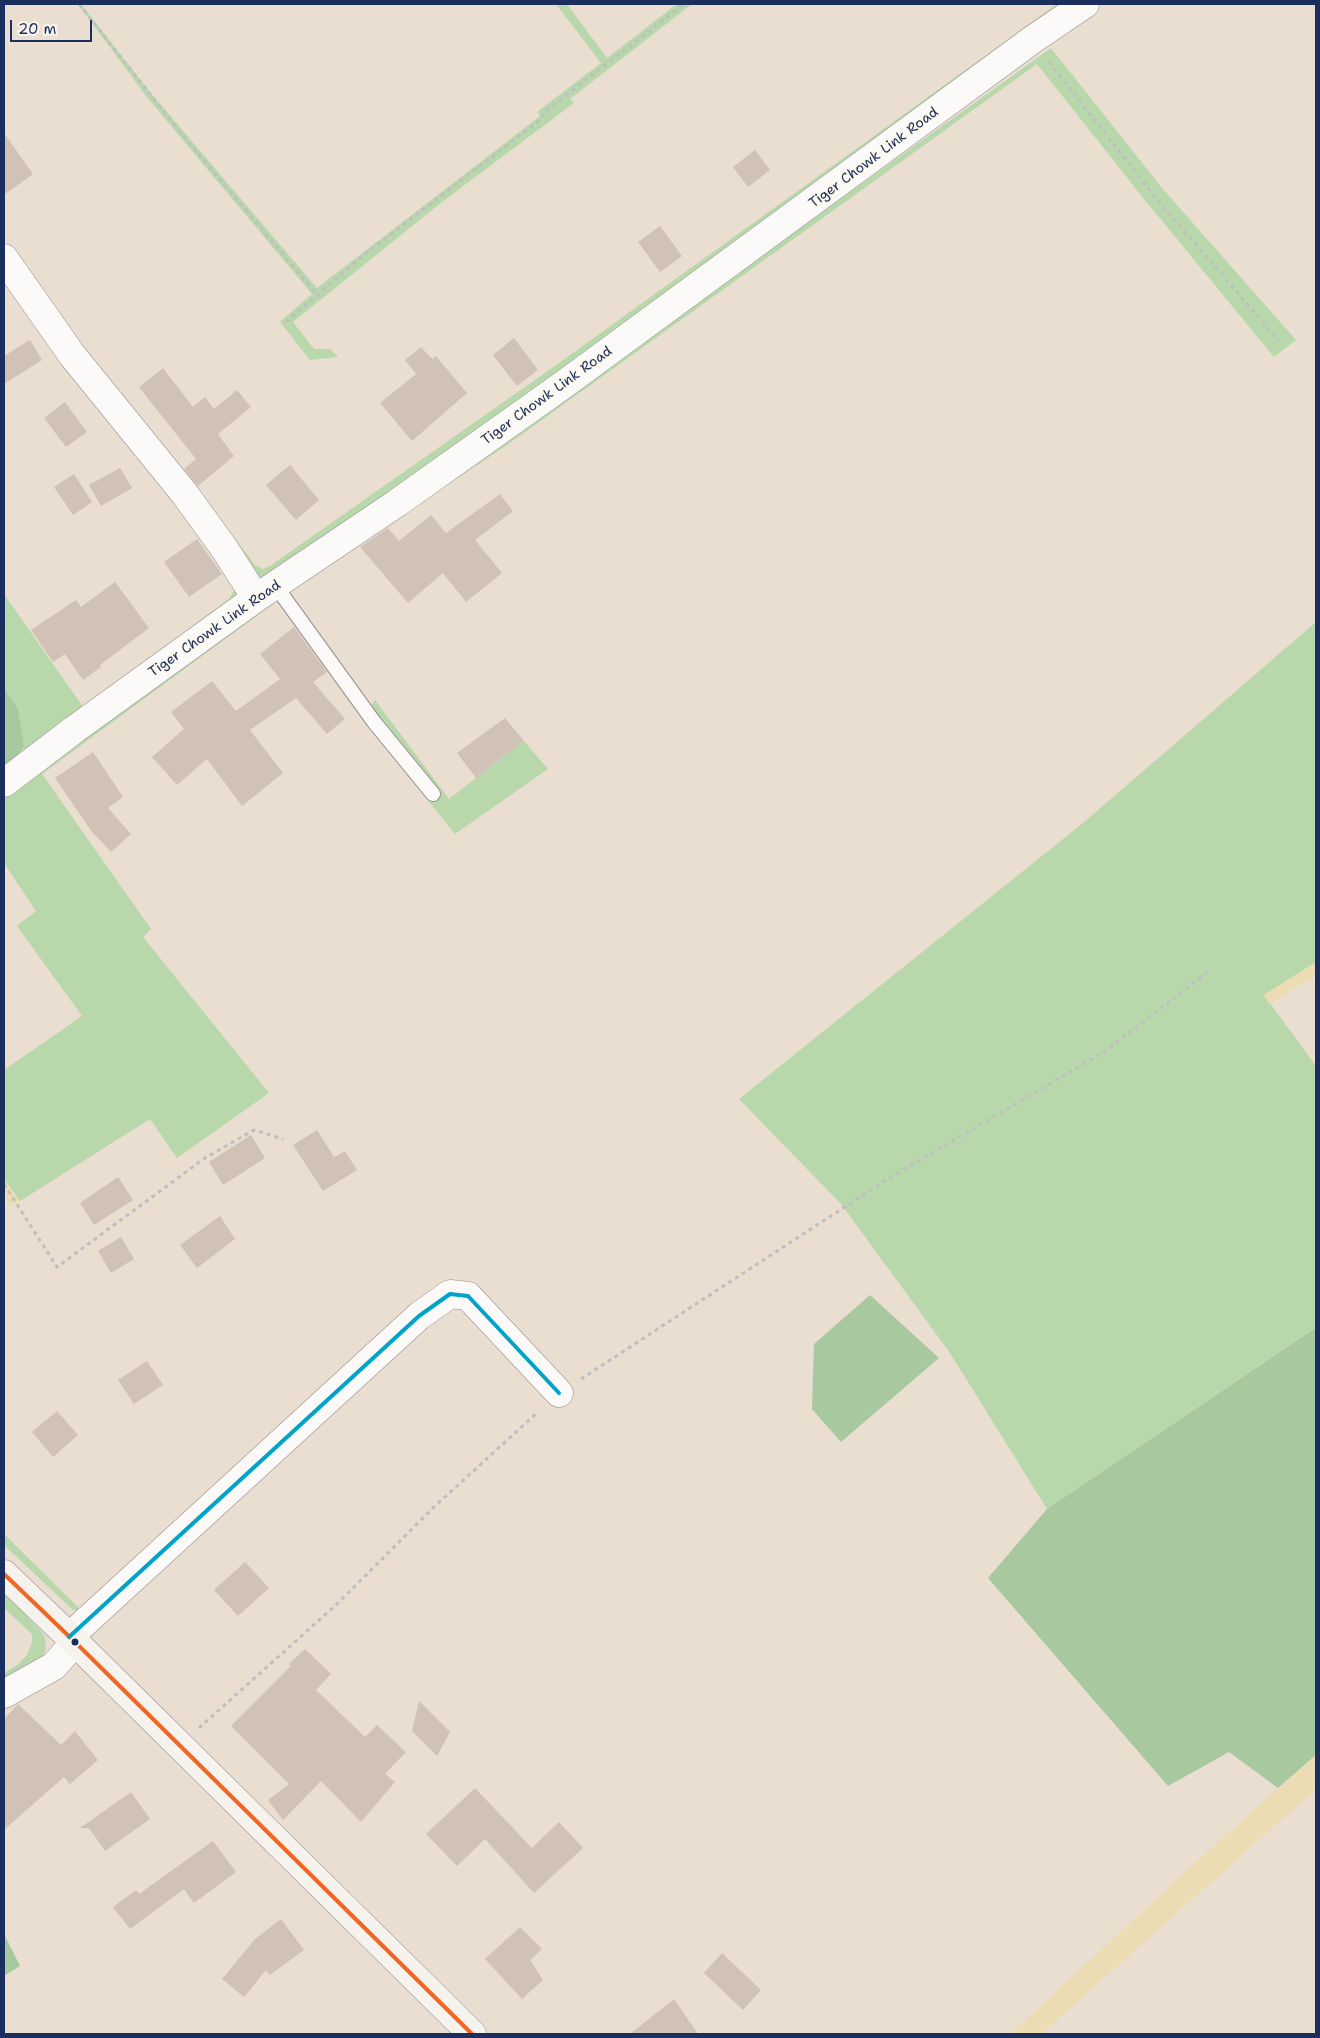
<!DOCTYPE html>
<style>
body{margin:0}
#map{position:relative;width:1320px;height:2038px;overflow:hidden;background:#e9decf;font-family:"Shantell Sans",sans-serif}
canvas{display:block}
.frame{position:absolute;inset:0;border:5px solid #1b2f5e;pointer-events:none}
.scale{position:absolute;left:10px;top:20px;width:82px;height:22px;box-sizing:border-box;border:2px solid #1b2f5e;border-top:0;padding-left:6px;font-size:15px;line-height:18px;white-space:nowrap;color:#1b2f5e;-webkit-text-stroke:4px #fbf7ec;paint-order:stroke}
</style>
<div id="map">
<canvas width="1320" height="2038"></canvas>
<div class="frame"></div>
<div class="scale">20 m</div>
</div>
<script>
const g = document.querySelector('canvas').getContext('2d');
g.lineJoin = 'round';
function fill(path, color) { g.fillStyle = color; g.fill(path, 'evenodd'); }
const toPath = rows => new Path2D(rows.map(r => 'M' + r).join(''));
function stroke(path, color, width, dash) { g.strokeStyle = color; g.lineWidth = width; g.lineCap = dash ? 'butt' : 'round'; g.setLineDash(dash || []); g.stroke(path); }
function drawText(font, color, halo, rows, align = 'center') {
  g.font = font + ' "Shantell Sans",sans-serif'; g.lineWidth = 4; g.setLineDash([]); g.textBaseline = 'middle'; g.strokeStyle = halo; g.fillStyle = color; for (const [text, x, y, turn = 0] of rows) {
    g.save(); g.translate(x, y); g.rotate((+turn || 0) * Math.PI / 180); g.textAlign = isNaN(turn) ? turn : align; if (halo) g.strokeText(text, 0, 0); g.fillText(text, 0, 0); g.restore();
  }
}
const green = toPath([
 [78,4,81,4,149,91,317,288,540,116,537,112,601,63,556,4,567,4,607,58,677,4,692,4,570,99,574,103,442,202,293,322,314,349,330,349,338,357,310,360,280,322,312,294,146,96],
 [1057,4,1068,4,518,404,314,547,261,579,253,576,199,491,255,565,263,569,270,566,559,363],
 [1051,48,1162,188,1296,340,1274,357,1144,199,1037,64,507,445,293,589,42,774,151,929,143,937,269,1093,177,1158,150,1119,20,1201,4,1179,4,1070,82,1016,17,926,36,911,4,863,4,796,297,581,504,440],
 [231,578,238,588,237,597,8,769,18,709,4,689,4,594,83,707,229,599,234,590],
 [1316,622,1316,962,1264,995,1316,1066,1316,1327,1047,1509,950,1353,841,1204,739,1099,1083,823],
 [375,700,449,799,524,741,548,769,455,834,363,720],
 [4,1534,81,1610,73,1610,4,1545],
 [4,1593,41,1631,45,1638,46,1648,43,1656,35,1664,4,1686,4,1673,17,1665,27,1655,32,1643,32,1634,4,1608]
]);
const forest = toPath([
 [4,689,18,709,24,746,4,772],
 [870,1295,939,1358,841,1442,812,1409,814,1344],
 [1315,1328,1316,1755,1278,1788,1229,1752,1168,1786,988,1578,1047,1509],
 [4,1934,20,1966,4,1976]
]);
const sand = toPath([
 [1316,962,1316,975,1269,1004,1264,995],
 [4,1179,20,1201,11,1206,4,1196],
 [1316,1755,1316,1789,1041,2034,1010,2034,1219,1841]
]);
const building = toPath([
 [4,133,33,174,4,195],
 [755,150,770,170,748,187,733,167],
 [660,226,682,256,660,272,638,242],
 [514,338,538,370,517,386,493,355],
 [30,340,42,360,4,384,4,356],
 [421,347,432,359,436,356,467,393,412,441,380,403,416,374,405,360],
 [163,368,193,407,205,397,214,409,237,390,251,407,218,434,234,456,198,486,184,469,196,459,139,387],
 [65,402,87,432,66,447,44,418],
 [290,465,319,500,296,520,266,485],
 [120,468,132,488,101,506,89,485],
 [74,474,92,502,73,515,54,487],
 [500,494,513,511,475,540,502,573,466,602,443,573,408,603,360,547,388,528,399,541,431,515,446,533],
 [197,539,222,574,189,597,164,562],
 [115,582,149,628,100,665,101,667,83,680,65,654,53,662,31,630,76,600,81,607],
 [294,627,327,672,313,682,345,719,327,734,296,698,250,730,283,773,242,806,207,759,177,785,152,757,184,729,171,712,212,681,236,711,280,679,260,654],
 [505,718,524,741,476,778,457,753],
 [93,752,123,797,108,808,131,834,111,852,92,832,55,778],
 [317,1130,334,1157,345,1151,357,1170,323,1191,293,1145],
 [251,1135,265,1158,223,1185,209,1162],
 [118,1177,133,1200,94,1225,80,1203],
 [220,1216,235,1239,197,1268,180,1245],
 [121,1237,134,1259,111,1273,98,1251],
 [147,1361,163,1385,134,1404,118,1380],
 [57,1411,78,1435,53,1457,32,1432],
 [245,1562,269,1588,238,1616,214,1590],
 [305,1649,331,1674,316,1690,365,1737,377,1725,406,1752,385,1774,395,1782,361,1822,321,1781,283,1820,268,1800,289,1784,231,1726,291,1666,289,1664],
 [419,1701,450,1732,437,1756,412,1731],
 [18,1704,61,1745,75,1731,98,1760,70,1784,64,1777,4,1830,4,1719],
 [475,1788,532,1848,559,1822,583,1848,534,1893,485,1839,457,1866,426,1834],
 [131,1792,150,1819,105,1851,89,1828,80,1828],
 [213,1841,236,1872,194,1903,184,1889,130,1929,113,1907,136,1890,139,1894],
 [281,1919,304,1950,270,1975,266,1970,244,1997,222,1979,255,1939],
 [520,1927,542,1949,530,1960,543,1980,522,1999,485,1959],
 [722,1953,761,1990,743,2010,704,1973],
 [674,1999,698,2034,630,2034]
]);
const path = toPath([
 [79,4,180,132,317,295],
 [1049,62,1160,203,1279,341],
 [286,322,365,254,540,120,547,110,684,4],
 [4,1184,57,1267,205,1158,254,1130,283,1139],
 [581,1379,886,1180,1104,1052,1209,971],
 [199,1728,337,1604,435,1506,538,1412]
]);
const lane = toPath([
 [275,585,374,722,433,794]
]);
const street = toPath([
 [4,258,72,355,184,493,224,548,256,598],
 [4,783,75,729,256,598,397,503,563,385,1032,40,1085,4],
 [69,1637,419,1316,450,1294,468,1296,559,1393],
 [4,1694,54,1666,75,1642]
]);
const secondary = toPath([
 [4,1574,75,1642,472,2034]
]);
const bus1 = toPath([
 [4,1574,75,1642,472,2034]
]);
const bus2 = toPath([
 [69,1637,419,1316,450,1294,468,1296,559,1393]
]);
const markers = [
 [75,1642,4.5,"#1b2f5e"]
];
const streetNames = [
 ["Tiger Chowk Link Road",874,158,-37],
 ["Tiger Chowk Link Road",547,396,-36],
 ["Tiger Chowk Link Road",215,629,-35]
];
fill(green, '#b8d8ab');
fill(forest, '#a8c8a0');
fill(sand, '#ecdcb4');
fill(building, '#d1c2b7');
stroke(lane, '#939090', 16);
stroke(street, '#939090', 29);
stroke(secondary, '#939090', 29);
stroke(path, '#bfbfc1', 3, [4, 4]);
stroke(lane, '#fcfaf8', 14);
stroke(street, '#fcfaf8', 28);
stroke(secondary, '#f6f2ee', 28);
stroke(bus1, '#f26522', 4);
stroke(bus2, '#01a3c8', 4);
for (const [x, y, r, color] of markers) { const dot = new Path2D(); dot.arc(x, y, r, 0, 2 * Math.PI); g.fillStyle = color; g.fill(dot); stroke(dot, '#fbf7ec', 2); }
drawText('14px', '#1b2f5e', '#fbf7ec', streetNames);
</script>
